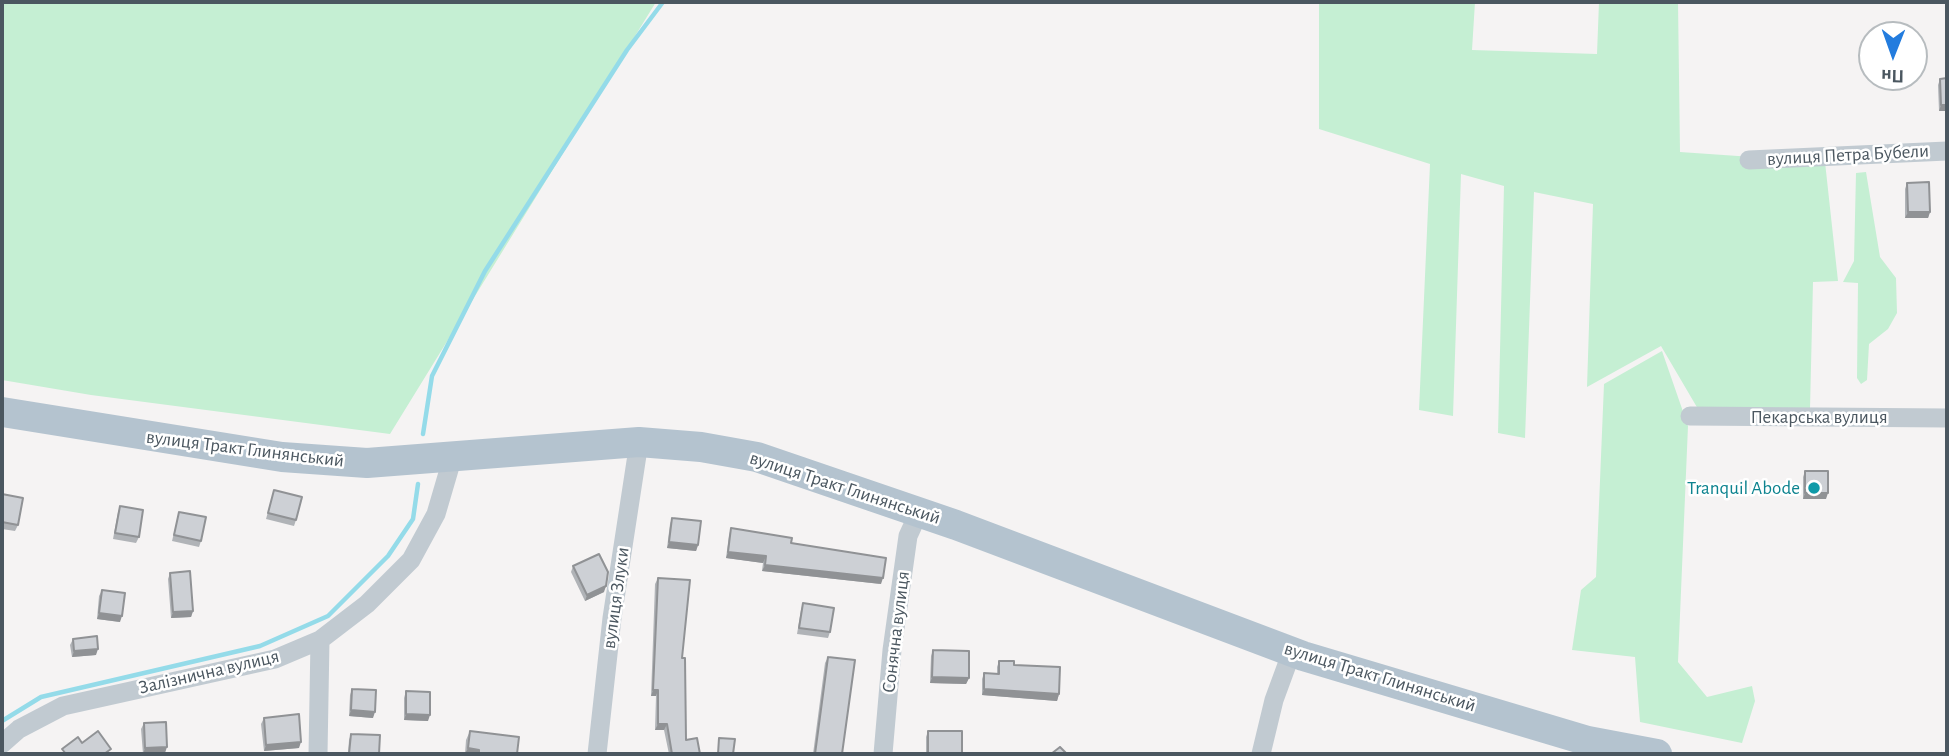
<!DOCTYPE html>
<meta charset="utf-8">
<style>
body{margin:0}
#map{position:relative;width:1949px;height:756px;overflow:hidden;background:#f5f3f3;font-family:"Alegreya Sans",sans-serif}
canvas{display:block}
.frame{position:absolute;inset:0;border:4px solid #4b5760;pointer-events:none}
.north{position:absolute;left:1858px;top:21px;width:70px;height:70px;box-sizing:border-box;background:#fff;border:2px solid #b7bcbf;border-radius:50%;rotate:181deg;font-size:19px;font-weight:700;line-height:28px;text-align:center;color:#4b5760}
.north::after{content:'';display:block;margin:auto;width:24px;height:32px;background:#237cde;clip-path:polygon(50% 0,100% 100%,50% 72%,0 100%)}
</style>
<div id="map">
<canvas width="1949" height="756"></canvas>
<div class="frame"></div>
<div class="north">Пн</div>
</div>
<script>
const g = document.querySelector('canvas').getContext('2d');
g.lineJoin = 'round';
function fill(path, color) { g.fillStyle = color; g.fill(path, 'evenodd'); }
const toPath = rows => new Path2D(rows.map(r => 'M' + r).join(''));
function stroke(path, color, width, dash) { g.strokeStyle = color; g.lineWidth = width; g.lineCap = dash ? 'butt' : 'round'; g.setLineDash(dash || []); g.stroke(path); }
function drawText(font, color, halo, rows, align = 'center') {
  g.font = font + ' "Alegreya Sans",sans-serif'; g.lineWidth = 5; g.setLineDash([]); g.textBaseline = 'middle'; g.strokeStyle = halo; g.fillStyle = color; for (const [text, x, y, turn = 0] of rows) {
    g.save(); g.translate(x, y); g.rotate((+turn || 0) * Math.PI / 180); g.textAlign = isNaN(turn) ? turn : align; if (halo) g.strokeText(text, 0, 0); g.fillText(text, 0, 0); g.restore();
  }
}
const green = toPath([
 [2,2,656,2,390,434,91,395,2,380],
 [1319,2,1475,2,1472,50,1597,54,1599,2,1678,2,1680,152,1825,162,1838,281,1813,282,1810,409,1698,409,1661,346,1587,387,1593,204,1534,192,1525,438,1498,433,1504,186,1461,174,1453,416,1419,410,1430,164,1319,129],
 [1866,172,1880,257,1896,278,1897,313,1888,329,1869,344,1867,380,1861,384,1857,378,1858,283,1843,282,1854,261,1856,173],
 [1662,351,1688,426,1678,662,1707,697,1752,686,1755,701,1742,743,1640,722,1635,657,1572,650,1581,590,1596,577,1604,384]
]);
const stream = toPath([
 [423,434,432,376,485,271,627,50,663,2],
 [2,721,41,697,260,646,328,616,388,556,413,519,418,484]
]);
const street = toPath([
 [1749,160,1947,151],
 [1690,416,1947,418],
 [2,744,19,729,63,706,275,659,320,640,367,604,411,560,436,514,453,456],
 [318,754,320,640],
 [597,754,612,618,639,442],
 [883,754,892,650,908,536,919,512],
 [1261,754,1274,700,1292,651]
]);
const primary = toPath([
 [2,412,282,457,367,463,639,442,701,447,757,457,956,525,1303,656,1588,741,1657,754]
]);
const wall = toPath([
 [1940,79,1947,111,1939,111,1938,85],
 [1907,183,1930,212,1928,218,1905,218,1905,189],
 [1805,471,1826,499,1803,499,1803,477],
 [274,490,296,520,294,526,266,519],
 [2,494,18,525,15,531,2,529],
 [120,506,139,537,136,543,113,539,118,512],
 [179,512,201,541,199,547,172,541],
 [672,518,698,545,696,551,667,548,670,524],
 [731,528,791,543,881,584,762,571,763,563,726,558,729,535],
 [573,566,604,592,585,601,571,572],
 [170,573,193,611,191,617,171,618,168,579],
 [658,578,682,658,686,740,700,754,669,754,664,730,655,730,656,696,651,696,655,584],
 [102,590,120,622,97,619,99,596],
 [803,603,830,632,828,638,797,634,801,610],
 [73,639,96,655,72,657,70,645],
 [933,650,969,678,966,684,930,683,931,656],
 [828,657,842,754,813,754,825,663],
 [999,661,1014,665,1059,694,1057,701,982,695,982,679,984,673,997,674,997,667],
 [352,689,373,718,349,716,350,695],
 [406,691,428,721,404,720,404,698],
 [264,718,299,748,264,751,261,724],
 [144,723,165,753,143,754,141,729],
 [470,731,517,754,465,754,466,740],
 [928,731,962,754,926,754,926,737],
 [351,734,379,754,348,754,349,740]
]);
const shadedWall = toPath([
 [1941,105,1947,105,1947,111,1939,111],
 [1908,212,1930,212,1928,218,1905,218],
 [1805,493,1828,493,1826,499,1803,499],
 [669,542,698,545,696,551,667,548],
 [728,552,766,556,763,563,726,558],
 [765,565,883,578,881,584,762,571],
 [606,586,604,592,585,601,587,595],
 [193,611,191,617,171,618,173,612],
 [99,613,122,616,120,622,97,619],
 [98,649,96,655,72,657,74,651],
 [932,677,969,678,966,684,930,683],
 [984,689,1059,694,1057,701,982,695],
 [653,690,658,690,656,696,651,696],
 [351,710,375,712,373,718,349,716],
 [406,714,430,715,428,721,404,720],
 [658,724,667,724,664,730,655,730],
 [301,742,299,748,264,751,266,745],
 [167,747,165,753,143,754,145,748],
 [468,748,479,750,478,754,465,754]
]);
const building = toPath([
 [1947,78,1947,105,1941,105,1940,79,1947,78],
 [1929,182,1930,212,1908,212,1907,183,1929,182],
 [1805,471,1828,471,1828,493,1805,493,1805,471],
 [274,490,302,497,296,520,268,513,274,490],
 [2,494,23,498,18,525,2,522,2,494],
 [120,506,143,510,139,537,115,533,120,506],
 [179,512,206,517,201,541,174,535,179,512],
 [672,518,701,521,698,545,669,542,672,518],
 [731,528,792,538,791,543,886,558,883,578,765,565,766,556,728,552,731,528],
 [599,554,608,572,606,586,587,595,573,566,599,554],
 [190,571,193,611,173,612,170,573,190,571],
 [658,578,690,580,682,658,685,658,686,740,697,738,700,754,672,754,667,724,658,724,658,690,653,690,658,578],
 [102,590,125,593,122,616,99,613,102,590],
 [803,603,834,608,830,632,799,628,803,603],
 [97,636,98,649,74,651,73,639,97,636],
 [933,650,969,651,969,678,932,677,933,650],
 [828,657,855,660,842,754,815,754,828,657],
 [999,661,1014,661,1014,665,1060,667,1059,694,984,689,984,673,999,674,999,661],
 [352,689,376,690,375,712,351,710,352,689],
 [406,691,430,692,430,715,406,714,406,691],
 [299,714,301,742,266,745,264,718,299,714],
 [166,722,167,747,145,748,144,723,166,722],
 [98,731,111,749,104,754,66,754,62,749,78,737,82,743,98,731],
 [470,731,519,737,517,754,479,754,479,750,468,748,470,731],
 [928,731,962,731,962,754,928,754,928,731],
 [351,734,380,735,379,754,349,754,351,734],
 [719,738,735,739,733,754,718,754,719,738],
 [1060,747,1067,754,1051,754,1060,747]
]);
const markers = [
 [1814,488,7,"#0f9aa8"]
];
const streetNames = [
 ["вулиця Петра Бубели",1848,155,-3],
 ["Пекарська вулиця",1819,417],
 ["вулиця Тракт Глинянський",245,449,7],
 ["вулиця Тракт Глинянський",845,488,18],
 ["вулиця Злуки",616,598,-82],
 ["Сонячна вулиця",896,632,-83],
 ["Залізнична вулиця",209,672,-13],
 ["вулиця Тракт Глинянський",1380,677,17]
];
const cultureNames = [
 ["Tranquil Abode",1800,488]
];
fill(green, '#c5efd3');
stroke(stream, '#94dbe9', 4.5);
stroke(street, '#c1cad1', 19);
stroke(primary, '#b4c3cf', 30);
fill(wall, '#b0b3b7');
fill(shadedWall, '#909295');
fill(building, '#cdd0d5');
stroke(building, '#909295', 2);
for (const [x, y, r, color] of markers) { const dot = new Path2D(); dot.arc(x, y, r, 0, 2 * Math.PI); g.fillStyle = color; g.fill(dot); stroke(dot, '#fff', 2.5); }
drawText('19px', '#4b5760', '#fff', streetNames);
drawText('19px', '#0d838f', '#fff', cultureNames, 'right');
</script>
